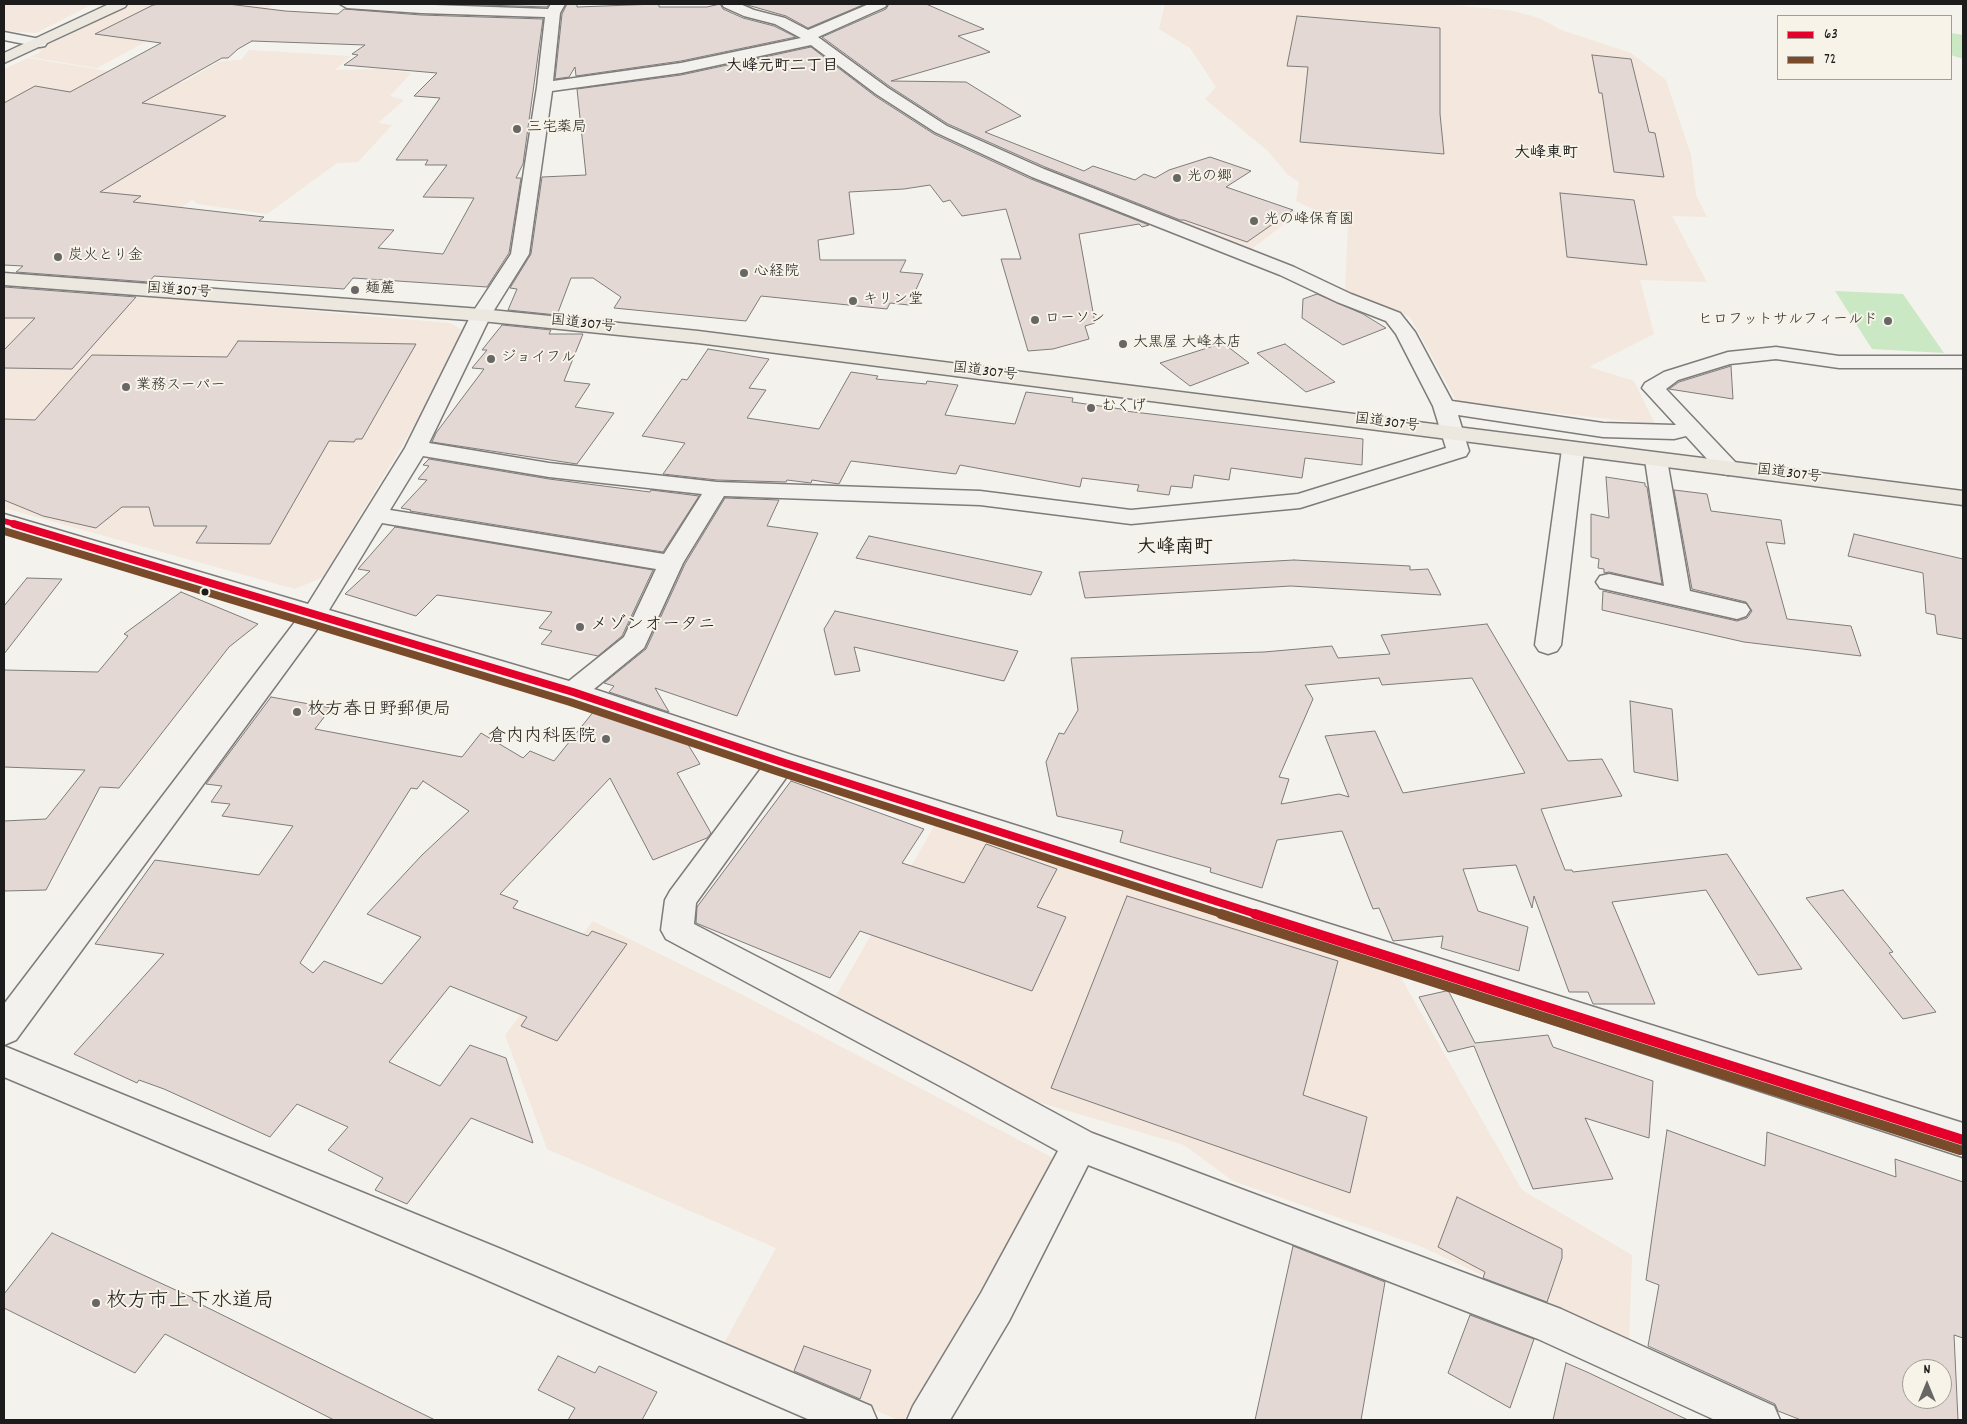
<!DOCTYPE html>
<meta charset="utf-8">
<style>
body{margin:0}
#map{position:relative;width:1967px;height:1424px;overflow:hidden;background:#f4f2ec;font-family:Dekko,sans-serif}
canvas{display:block}
.frame{position:absolute;inset:0;border:5px solid #1c1c1c;pointer-events:none}
.legend{position:absolute;left:1777px;top:15px;width:175px;height:65px;box-sizing:border-box;background:#f7f3e8;border:1px solid #9f9d96;margin:0;padding:6px 9px;list-style:none;font-size:15px;color:#1c1c1c}
.legend li{display:flex;align-items:center;gap:10px;height:25px}
.legend b{width:25px;border:1px solid #9f9d96}
.north{position:absolute;left:1902px;top:1359px;width:50px;height:50px;box-sizing:border-box;background:#f7f3e8;border:1px solid #9f9d96;border-radius:50%;rotate:0deg;font-size:14px;font-weight:700;line-height:20px;text-align:center;color:#1c1c1c}
.north::after{content:'';display:block;margin:auto;width:18px;height:22px;background:#686765;clip-path:polygon(50% 0,100% 100%,50% 72%,0 100%)}
</style>
<div id="map">
<canvas width="1967" height="1424"></canvas>
<div class="frame"></div>
<ul class="legend">
<li><b style="height:6px;background:#e4002b"></b>63</li>
<li><b style="height:6px;background:#7a4b2a"></b>72</li>
</ul>
<div class="north">N</div>
</div>
<script>
const g = document.querySelector('canvas').getContext('2d');
g.lineJoin = 'round';
function fill(path, color) { g.fillStyle = color; g.fill(path, 'evenodd'); }
const toPath = rows => new Path2D(rows.map(r => 'M' + r).join(''));
function stroke(path, color, width, dash) { g.strokeStyle = color; g.lineWidth = width; g.lineCap = dash ? 'butt' : 'round'; g.setLineDash(dash || []); g.stroke(path); }
function drawText(font, color, halo, rows, align = 'center') {
  g.font = font + ' Dekko,"Klee One",sans-serif'; g.lineWidth = 4; g.setLineDash([]); g.textBaseline = 'middle'; g.strokeStyle = halo; g.fillStyle = color; for (const [text, x, y, turn = 0] of rows) {
    g.save(); g.translate(x, y); g.rotate((+turn || 0) * Math.PI / 180); g.textAlign = isNaN(turn) ? turn : align; if (halo) g.strokeText(text, 0, 0); g.fillText(text, 0, 0); g.restore();
  }
}
const built = toPath([
 [4,4,93,4,36,33,4,31],
 [129,4,274,4,254,19,169,29,97,68,30,57,43,51,37,50],
 [1165,4,1444,4,1514,11,1539,18,1561,30,1631,53,1666,80,1691,155,1696,195,1707,217,1672,216,1707,282,1640,280,1654,334,1589,367,1634,381,1655,424,1457,402,1410,317,1345,291,1348,226,1296,201,1299,182,1287,174,1269,152,1205,99,1216,87,1190,48,1159,29],
 [249,50,351,56,335,70,382,69,411,73,390,96,404,100,378,123,392,125,358,162,337,163,267,214,197,204,193,199,116,258,4,247,4,69,28,58,182,83,220,61,241,60],
 [1209,182,1300,212,1249,251,1140,206],
 [11,289,139,296,450,323,462,330,415,424,323,577,295,589,4,508,4,297],
 [936,823,1400,976,1522,1190,1632,1255,1629,1344,1420,1246,1233,1181,1184,1145,1038,1102,833,1001],
 [593,921,737,992,1057,1160,904,1420,898,1420,723,1345,776,1248,547,1149,505,1035]
]);
const green = toPath([
 [1951,33,1963,35,1963,59,1951,55],
 [1835,291,1903,294,1944,353,1872,349]
]);
const building = toPath([
 [161,4,228,4,285,11,338,14,344,9,421,15,543,19,523,164,516,178,521,178,509,253,487,287,353,278,344,289,154,276,149,282,16,272,23,266,4,265,4,103,35,86,70,92,161,43,95,34,153,5,161,4],
 [252,41,365,45,352,54,358,55,344,65,437,73,414,96,440,98,396,160,428,160,425,165,447,165,423,197,474,198,443,254,378,248,394,230,259,221,264,217,133,202,141,196,100,192,226,116,142,103,222,58,228,58,238,49,252,41],
 [452,4,549,4,547,7,452,4],
 [567,4,577,4,577,7,657,4,659,4,659,7,707,7,720,4,723,9,743,18,774,26,796,37,681,61,576,76,575,67,569,77,555,79,562,14,567,4],
 [744,4,865,4,808,28,786,16,744,4],
 [889,4,926,4,984,29,958,36,990,52,891,81,966,82,1021,116,985,132,1084,171,1093,166,1135,180,1144,174,1155,178,1169,170,1210,157,1251,171,1226,187,1293,210,1247,242,1184,220,1180,220,1045,167,948,124,889,86,822,37,886,9,889,4],
 [1297,16,1440,28,1440,114,1444,154,1300,142,1308,67,1287,66,1297,16],
 [811,47,875,96,934,134,1031,179,1149,225,1142,227,1139,224,1079,234,1095,323,1085,326,1089,339,1053,349,1028,351,1001,259,1021,259,1006,209,962,216,950,200,943,202,930,185,904,189,849,192,854,234,818,240,820,260,906,260,900,272,923,274,909,305,890,303,887,309,761,296,746,321,614,308,621,297,593,278,571,278,557,315,508,310,517,289,510,288,531,254,542,177,586,175,577,89,681,75,811,47],
 [1592,55,1631,59,1649,132,1655,133,1664,177,1614,172,1602,93,1599,93,1592,55],
 [1560,193,1634,200,1647,265,1567,257,1560,193],
 [4,287,136,297,72,369,4,368,4,350,35,318,4,318,4,287],
 [1317,294,1363,314,1386,328,1343,345,1302,318,1303,299,1317,294],
 [502,325,551,330,549,334,583,334,564,381,590,384,575,407,614,413,577,464,432,442,436,433,484,369,472,368,487,350,482,350,502,325],
 [238,341,416,344,362,439,356,439,354,442,329,441,270,544,196,543,207,526,154,526,149,507,122,507,96,528,43,516,4,500,4,419,35,420,92,355,227,357,238,341],
 [1223,343,1249,363,1190,386,1160,363,1223,343],
 [1285,344,1335,382,1306,392,1257,353,1285,344],
 [708,349,769,359,749,388,766,390,747,418,819,429,851,372,878,376,876,379,926,384,927,381,958,385,945,415,1015,424,1026,392,1073,398,1072,402,1128,410,1125,411,1363,439,1362,465,1305,458,1302,478,1231,468,1229,480,1194,475,1192,488,1171,486,1169,495,1137,491,1139,485,1082,478,1080,487,960,465,956,474,851,461,839,484,812,480,811,483,787,480,786,482,717,480,663,474,685,443,642,436,682,379,687,380,708,349],
 [1731,366,1733,399,1669,389,1679,382,1731,366],
 [429,459,549,479,650,492,651,490,699,496,663,552,410,511,411,510,401,508,427,480,418,479,429,466,423,465,429,459],
 [1606,477,1645,483,1645,486,1647,487,1662,584,1609,572,1604,573,1604,569,1598,568,1599,559,1591,557,1591,514,1609,518,1606,477],
 [1674,490,1707,494,1711,511,1781,520,1785,544,1766,542,1787,619,1851,626,1861,656,1744,642,1602,610,1603,591,1737,621,1747,618,1752,611,1746,602,1692,589,1674,490],
 [725,498,779,500,767,526,818,533,737,716,655,688,669,712,609,692,614,686,604,683,646,649,685,564,725,498],
 [395,527,653,570,622,636,598,656,541,644,552,631,539,628,552,612,437,595,416,616,345,594,370,571,358,569,395,527],
 [1854,534,1963,559,1963,639,1937,634,1935,615,1926,613,1923,573,1848,556,1854,534],
 [869,536,1042,572,1031,595,856,558,869,536],
 [1294,560,1410,566,1410,570,1428,569,1441,595,1291,586,1085,598,1079,572,1294,560],
 [27,578,62,579,4,654,4,606,27,578],
 [181,592,258,624,229,647,119,788,100,787,46,890,4,891,4,821,46,819,85,770,4,767,4,670,98,672,128,636,124,634,181,592],
 [835,611,1018,651,1004,681,854,647,860,671,835,675,824,629,835,611],
 [1487,624,1568,761,1602,759,1622,796,1541,809,1565,870,1572,870,1573,872,1727,854,1802,969,1758,975,1706,890,1612,902,1655,1004,1593,1004,1588,992,1569,992,1534,896,1532,908,1516,865,1463,869,1478,911,1528,927,1519,971,1441,948,1443,936,1393,941,1379,908,1373,909,1342,831,1277,840,1262,888,1210,872,1211,868,1120,842,1123,831,1057,816,1046,762,1059,733,1064,734,1078,710,1071,658,1264,652,1332,646,1338,658,1390,654,1381,635,1487,624],
 [1379,678,1382,685,1472,678,1525,773,1403,793,1375,731,1325,736,1349,797,1339,794,1281,804,1289,779,1279,777,1313,699,1305,685,1379,678],
 [271,697,331,708,315,729,462,757,481,733,523,758,530,751,554,761,594,711,687,743,700,764,677,773,711,833,707,838,653,860,610,778,500,894,518,901,513,908,588,936,592,931,627,944,557,1041,521,1026,527,1017,450,986,389,1062,440,1086,470,1045,506,1058,533,1143,471,1118,407,1204,375,1190,383,1178,328,1150,348,1127,297,1104,270,1137,164,1089,139,1080,137,1083,74,1054,164,954,95,944,155,860,259,875,293,826,222,816,230,804,211,802,222,786,206,784,271,697],
 [423,781,469,811,422,855,367,914,421,937,382,984,324,961,313,973,300,963,411,788,417,789,423,781],
 [1630,701,1672,709,1678,781,1634,772,1630,701],
 [791,781,924,829,902,863,964,883,986,844,1057,869,1037,907,1066,917,1032,991,860,931,830,978,696,923,697,907,791,781],
 [1843,890,1893,952,1889,953,1936,1012,1903,1019,1806,898,1843,890],
 [1127,896,1338,961,1303,1095,1367,1117,1350,1193,1051,1088,1127,896],
 [1446,991,1449,992,1475,1043,1548,1035,1553,1047,1653,1081,1649,1138,1585,1118,1613,1179,1533,1189,1474,1046,1448,1052,1419,997,1446,991],
 [1667,1130,1765,1166,1767,1132,1896,1177,1895,1159,1963,1182,1963,1338,1954,1335,1958,1420,1801,1420,1778,1411,1775,1404,1648,1346,1659,1285,1646,1280,1667,1130],
 [1912,1369,1942,1369,1942,1399,1912,1399,1912,1369],
 [1457,1197,1562,1249,1562,1258,1547,1302,1483,1278,1485,1272,1438,1247,1457,1197],
 [52,1233,193,1298,192,1300,435,1420,334,1420,165,1334,135,1373,4,1308,4,1294,52,1233],
 [1293,1246,1385,1282,1361,1420,1255,1420,1293,1246],
 [1470,1315,1534,1339,1510,1408,1448,1373,1470,1315],
 [804,1346,871,1370,860,1399,794,1371,804,1346],
 [558,1356,595,1373,599,1366,657,1392,642,1420,568,1420,575,1408,538,1390,558,1356],
 [1566,1363,1587,1372,1688,1420,1553,1420,1566,1363]
]);
const minor = toPath([
 [340,4,406,4,548,9,551,4,565,4,560,13,553,81,681,63,801,38,775,24,744,16,724,7,722,4,740,4,754,10,785,18,808,30,869,4,887,4,885,7,818,37,888,88,947,126,1044,169,1294,267,1351,294,1400,313,1415,332,1452,401,1603,423,1674,425,1676,425,1642,388,1645,383,1664,372,1728,352,1776,347,1839,356,1963,356,1963,368,1839,368,1776,359,1730,364,1678,380,1666,389,1736,463,1739,468,1736,473,1728,475,1720,473,1686,436,1674,439,1603,437,1458,415,1469,451,1466,456,1300,508,1131,524,980,505,724,496,683,563,644,648,594,689,792,755,1963,1123,1963,1157,788,775,696,903,694,924,966,1065,1092,1133,1561,1309,1774,1406,1780,1420,1715,1420,1538,1339,1088,1165,1009,1321,950,1420,907,1420,913,1406,981,1293,1058,1151,942,1087,666,939,661,930,665,900,670,891,763,766,563,699,320,625,16,1040,4,1045,4,1004,298,618,4,529,4,514,308,604,405,448,471,315,511,254,537,87,545,17,421,13,347,8,340,4],
 [811,45,876,94,935,132,1032,177,1280,275,1337,302,1386,321,1396,334,1433,406,1446,448,1298,494,1131,510,980,491,717,482,549,463,429,443,491,315,529,254,552,91,681,73,811,45],
 [423,456,549,477,702,494,664,554,390,510,423,456],
 [382,523,656,569,624,637,569,681,329,610,382,523],
 [4,32,45,40,47,43,45,46,40,47,4,40,4,32],
 [1573,442,1581,444,1584,449,1561,645,1557,651,1548,654,1539,651,1535,645,1562,449,1565,444,1573,442],
 [1656,453,1664,455,1667,460,1690,591,1746,604,1750,610,1746,616,1737,619,1609,590,1600,588,1596,582,1600,576,1609,574,1664,586,1645,460,1648,455,1656,453],
 [4,1046,501,1249,871,1406,877,1420,810,1420,475,1275,4,1077,4,1046]
]);
const major = toPath([
 [109,4,127,4,125,7,4,63,4,53,109,4]
]);
const highway = toPath([
 [4,273,481,309,698,331,1963,491,1963,505,698,343,481,321,4,285,4,273]
]);
const bus1Far2 = toPath([
 [4,521,18,525]
]);
const bus1Far1 = toPath([
 [14,524,573,692,782,762,1259,915]
]);
const bus1 = toPath([
 [1255,914,1963,1140]
]);
const bus2Far1 = toPath([
 [4,531,570,702,779,772,1225,915]
]);
const bus2 = toPath([
 [1221,914,1960,1150]
]);
const markers = [
 [517,129,5,"#686765"],
 [1177,178,5,"#686765"],
 [1254,221,5,"#686765"],
 [58,257,5,"#686765"],
 [744,273,5,"#686765"],
 [355,290,5,"#686765"],
 [853,301,5,"#686765"],
 [1035,320,5,"#686765"],
 [1888,321,5,"#686765"],
 [1123,344,5,"#686765"],
 [491,359,5,"#686765"],
 [126,387,5,"#686765"],
 [1091,408,5,"#686765"],
 [205,592,4.5,"#1c1c1c"],
 [580,627,5,"#686765"],
 [297,712,5,"#686765"],
 [606,739,5,"#686765"],
 [96,1303,5,"#686765"]
];
const farPoinames = [
 ["三宅薬局",527,129],
 ["光の郷",1187,178],
 ["光の峰保育園",1264,221],
 ["炭火とり金",68,257],
 ["心経院",754,273],
 ["麺麓",365,290],
 ["キリン堂",863,301],
 ["ローソン",1045,320],
 ["ヒロフットサルフィールド",1878,321,"right"],
 ["大黒屋 大峰本店",1133,344],
 ["ジョイフル",501,359],
 ["業務スーパー",136,387],
 ["むくげ",1101,408]
];
const farStreetnames = [
 ["国道307号",179,292,4],
 ["国道307号",583,325,6],
 ["国道307号",985,373,7],
 ["国道307号",1387,424,7],
 ["国道307号",1789,475,7]
];
const farNeighbourhoodnames = [
 ["大峰元町二丁目",782,68],
 ["大峰東町",1546,155]
];
const poiNames = [
 ["メゾンオータニ",590,627],
 ["枚方春日野郵便局",307,712],
 ["倉内内科医院",596,739,"right"]
];
const neighbourhoodNames = [
 ["大峰南町",1175,549]
];
const nearPoinames = [
 ["枚方市上下水道局",106,1303]
];
fill(built, '#f3e7de');
fill(green, '#cae8c4');
fill(building, '#e4d8d4');
stroke(building, '#7d7c7a', 1);
stroke(minor, '#7d7c7a', 3);
stroke(major, '#7d7c7a', 3);
stroke(highway, '#7d7c7a', 3);
fill(minor, '#f2f1ed');
fill(major, '#ece8df');
fill(highway, '#ece8df');
stroke(bus1Far2, '#e4002b', 5.5);
stroke(bus1Far1, '#e4002b', 8);
stroke(bus1, '#e4002b', 10);
stroke(bus2Far1, '#7a4b2a', 8);
stroke(bus2, '#7a4b2a', 10);
for (const [x, y, r, color] of markers) { const dot = new Path2D(); dot.arc(x, y, r, 0, 2 * Math.PI); g.fillStyle = color; g.fill(dot); stroke(dot, '#f7f3e8', 2); }
drawText('15px', '#1c1c1c', '#f7f3e8', farPoinames, 'left');
drawText('15px', '#1c1c1c', '#f7f3e8', farStreetnames);
drawText('bold 16px', '#1c1c1c', '#f7f3e8', farNeighbourhoodnames);
drawText('18px', '#1c1c1c', '#f7f3e8', poiNames, 'left');
drawText('bold 19px', '#1c1c1c', '#f7f3e8', neighbourhoodNames);
drawText('21px', '#1c1c1c', '#f7f3e8', nearPoinames, 'left');
</script>
